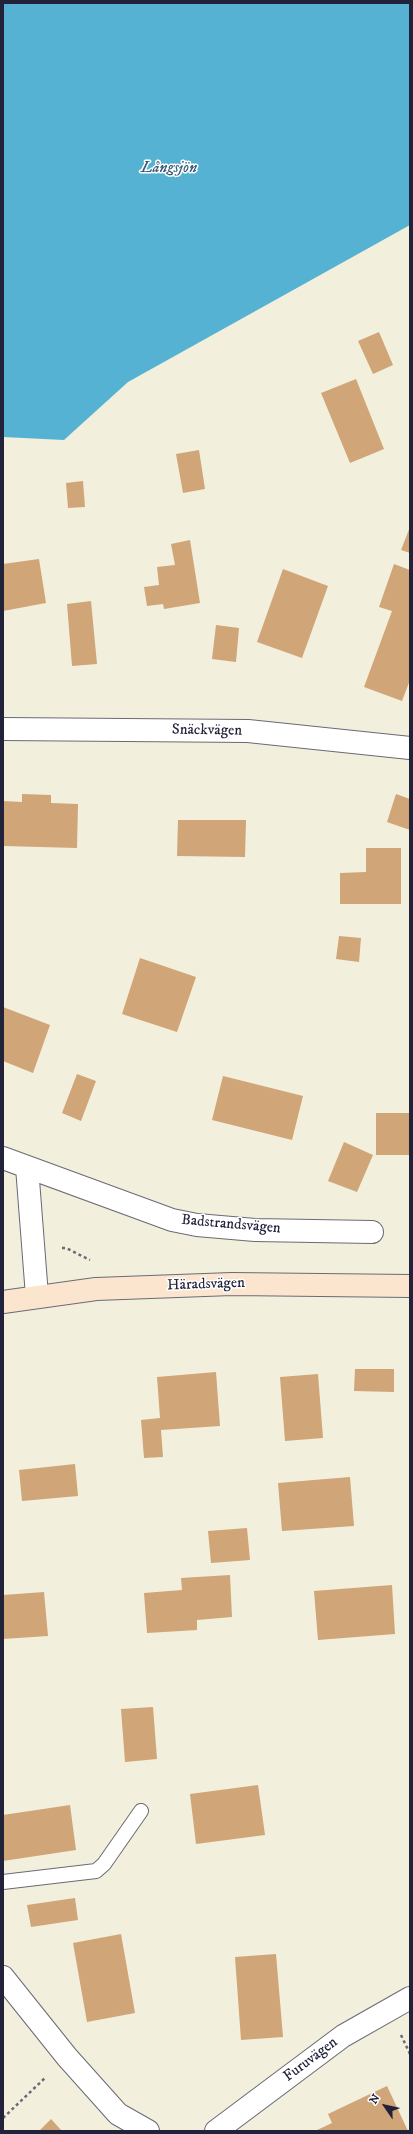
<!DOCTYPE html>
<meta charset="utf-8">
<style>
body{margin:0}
#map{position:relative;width:413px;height:2134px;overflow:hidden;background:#f2efdd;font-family:"IM FELL DW Pica",serif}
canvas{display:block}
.frame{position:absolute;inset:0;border:4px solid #22223b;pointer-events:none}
.north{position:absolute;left:365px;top:2086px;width:40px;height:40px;-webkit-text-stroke:3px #fff;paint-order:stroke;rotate:304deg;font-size:11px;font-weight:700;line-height:16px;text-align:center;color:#22223b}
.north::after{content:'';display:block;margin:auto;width:14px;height:18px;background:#22223b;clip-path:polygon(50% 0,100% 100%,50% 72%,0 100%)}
</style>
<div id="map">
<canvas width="413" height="2134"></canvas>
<div class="frame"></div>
<div class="north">N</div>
</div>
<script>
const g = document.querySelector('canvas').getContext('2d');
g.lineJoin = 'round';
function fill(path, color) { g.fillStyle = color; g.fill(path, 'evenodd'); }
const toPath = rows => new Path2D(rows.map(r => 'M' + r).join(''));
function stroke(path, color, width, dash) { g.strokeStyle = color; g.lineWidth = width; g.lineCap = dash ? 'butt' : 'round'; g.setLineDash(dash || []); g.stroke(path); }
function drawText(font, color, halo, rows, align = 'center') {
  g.font = font + ' "IM FELL DW Pica",serif'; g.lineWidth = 3; g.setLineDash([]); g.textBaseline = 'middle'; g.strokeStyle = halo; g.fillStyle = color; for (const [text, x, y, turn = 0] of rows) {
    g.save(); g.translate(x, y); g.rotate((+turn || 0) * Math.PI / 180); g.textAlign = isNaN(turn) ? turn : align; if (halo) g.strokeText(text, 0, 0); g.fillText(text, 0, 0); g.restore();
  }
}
const water = toPath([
 [3,3,410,3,410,225,128,382,64,440,3,437]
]);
const building = toPath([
 [379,332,393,365,373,374,358,341],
 [356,379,384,449,350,463,321,393],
 [199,450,205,489,183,493,176,454],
 [83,481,85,507,68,508,66,483],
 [410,527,410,553,401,550],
 [190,540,200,603,164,609,163,604,147,606,144,587,159,585,157,567,175,565,171,544],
 [39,559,46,603,3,611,3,564],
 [394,564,410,570,410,680,402,701,364,687,392,611,379,607],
 [283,569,328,586,302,658,257,642],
 [91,601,97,664,72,666,67,604],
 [216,625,239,628,236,662,212,659],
 [22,794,51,795,51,803,78,804,77,848,3,846,3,801,22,802],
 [396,794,410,799,410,830,387,822],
 [178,820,246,820,245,857,177,856],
 [366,848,401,848,401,904,340,904,340,873,366,872],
 [339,936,361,938,359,962,336,959],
 [140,958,196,977,177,1032,122,1014],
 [3,1007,50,1025,33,1073,3,1061],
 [77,1074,96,1081,81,1121,62,1113],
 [223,1076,303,1096,292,1140,212,1120],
 [376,1113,410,1113,410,1155,376,1155],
 [344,1142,373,1155,357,1192,328,1181],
 [355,1369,394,1369,394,1392,354,1391],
 [216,1372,220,1426,161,1430,163,1457,144,1458,141,1420,160,1418,157,1377],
 [318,1374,323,1438,285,1441,280,1377],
 [75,1464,78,1496,22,1501,19,1470],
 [350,1477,354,1526,282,1531,278,1483],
 [247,1528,250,1560,211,1563,208,1531],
 [230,1575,232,1617,197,1620,197,1630,147,1633,144,1593,182,1590,181,1578],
 [392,1585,395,1634,318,1640,314,1591],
 [44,1592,48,1636,3,1639,3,1595],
 [153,1707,157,1759,125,1762,121,1709],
 [258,1785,265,1835,196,1844,190,1794],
 [70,1805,76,1850,3,1861,3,1815],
 [75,1898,78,1920,31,1927,27,1905],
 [121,1934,135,2013,87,2022,73,1943],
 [276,1954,283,2037,241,2040,235,1957],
 [387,2086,408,2131,315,2131,332,2123,328,2114],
 [51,2119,62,2131,39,2131]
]);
const path = toPath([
 [62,1248,66,1248,90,1260],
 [401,2035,410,2054],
 [3,2118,46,2077]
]);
const lane = toPath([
 [3,1882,96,1871,104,1864,141,1811]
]);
const street = toPath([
 [3,729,248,731,410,748],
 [3,1158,172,1220,197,1225,255,1230,372,1232],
 [27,1167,37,1296],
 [3,1977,67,2057,118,2114,148,2131],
 [216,2131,343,2036,410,1998]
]);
const secondary = toPath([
 [3,1302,96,1289,232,1284,410,1286]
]);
const streetNames = [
 ["Snäckvägen",207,731,1],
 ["Badstrandsvägen",231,1225,5],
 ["Häradsvägen",206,1285,-2],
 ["Furuvägen",311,2060,-37]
];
const waterNames = [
 ["Långsjön",169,169]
];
fill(water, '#55b2d3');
fill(building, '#d0a577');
stroke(lane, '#6b6a74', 16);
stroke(street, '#6b6a74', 24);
stroke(secondary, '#6b6a74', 24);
stroke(path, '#6b6a74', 2.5, [3, 3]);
stroke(lane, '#fff', 14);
stroke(street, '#fff', 22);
stroke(secondary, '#fbe5cf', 22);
drawText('15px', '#22223b', '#fff', streetNames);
drawText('italic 16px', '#365c78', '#fff', waterNames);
</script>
